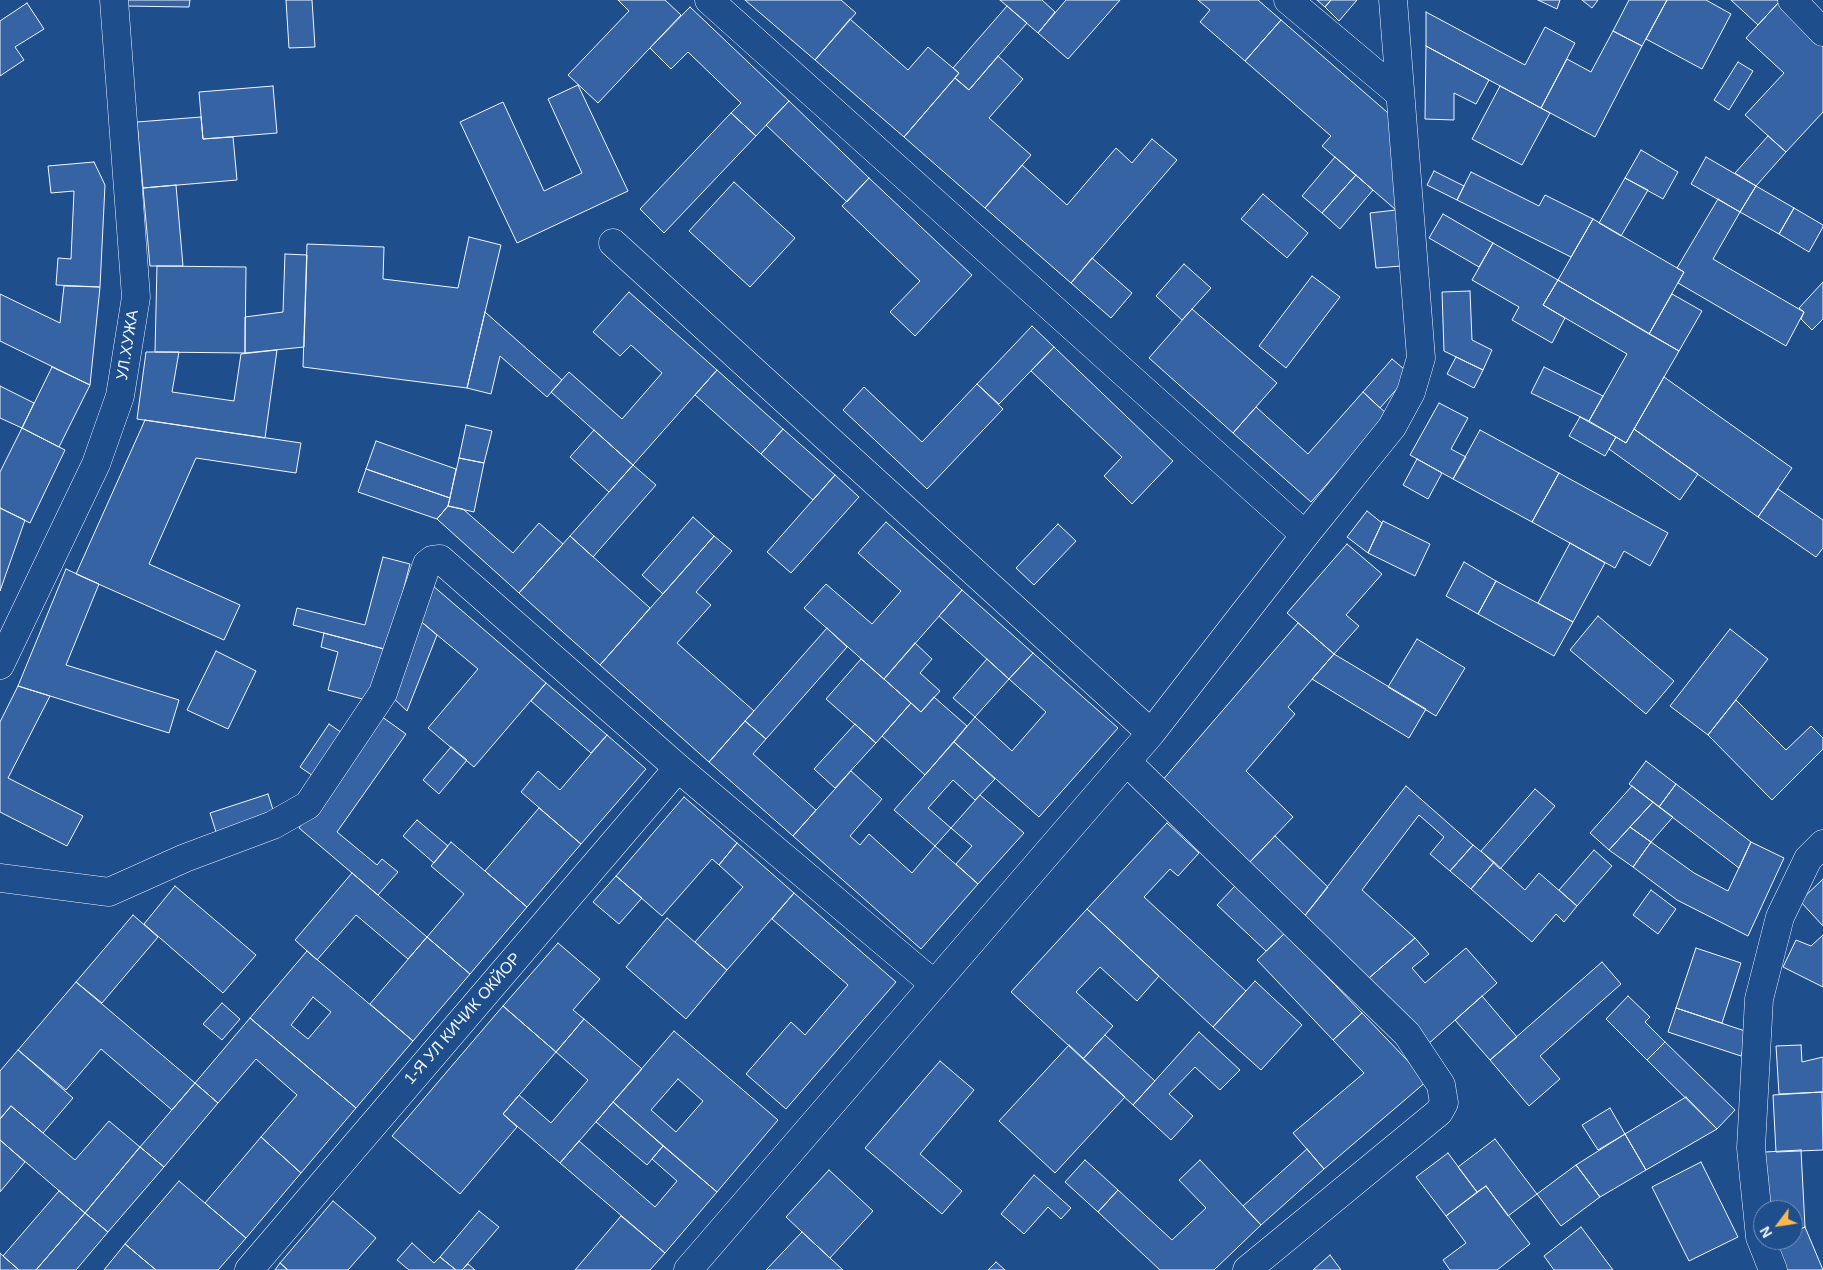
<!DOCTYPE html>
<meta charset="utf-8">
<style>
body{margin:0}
#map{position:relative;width:1823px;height:1270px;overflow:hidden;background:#1f4e8c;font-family:Helvetica,sans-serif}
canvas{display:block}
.north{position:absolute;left:1753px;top:1200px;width:50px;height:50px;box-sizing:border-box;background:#1f4e8c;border:1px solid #7391ba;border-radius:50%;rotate:239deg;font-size:14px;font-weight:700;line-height:20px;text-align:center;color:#f2f6ff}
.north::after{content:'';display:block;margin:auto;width:18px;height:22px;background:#ffb74d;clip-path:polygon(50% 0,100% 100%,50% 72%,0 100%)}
</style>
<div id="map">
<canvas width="1823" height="1270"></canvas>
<div class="north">N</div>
</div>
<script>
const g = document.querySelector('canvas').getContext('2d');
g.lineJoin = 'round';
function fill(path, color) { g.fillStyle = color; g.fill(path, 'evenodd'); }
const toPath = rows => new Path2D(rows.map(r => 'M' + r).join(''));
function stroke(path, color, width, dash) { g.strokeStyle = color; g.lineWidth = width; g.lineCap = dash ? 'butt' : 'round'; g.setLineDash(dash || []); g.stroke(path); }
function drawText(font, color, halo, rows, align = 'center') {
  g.font = font + ' Helvetica,sans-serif'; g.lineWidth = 4; g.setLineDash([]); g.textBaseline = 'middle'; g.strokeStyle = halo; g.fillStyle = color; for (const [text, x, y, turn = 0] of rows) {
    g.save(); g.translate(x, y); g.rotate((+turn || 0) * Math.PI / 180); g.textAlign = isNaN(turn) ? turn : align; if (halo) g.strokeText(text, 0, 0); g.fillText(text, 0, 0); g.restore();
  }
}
const building = toPath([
 [124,0,190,0,189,7,124,6,124,0],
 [286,0,312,0,315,47,289,48,286,0],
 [618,0,665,0,681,15,598,103,568,75,629,11,618,0],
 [745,0,841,0,856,13,815,60,745,0],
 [1000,0,1042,0,1055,12,1038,33,1000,0],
 [1066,0,1120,0,1068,59,1038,33,1066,0],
 [1198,0,1258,0,1281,20,1245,61,1200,22,1210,10,1198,0],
 [1317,0,1331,0,1325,7,1317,0],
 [1331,0,1357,0,1339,21,1325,7,1331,0],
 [1538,0,1560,0,1557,9,1538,0],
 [1582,0,1598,0,1592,8,1582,0],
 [1629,0,1667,0,1642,46,1613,31,1629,0],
 [1667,0,1706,0,1731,14,1702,69,1646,39,1667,0],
 [1731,0,1777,0,1779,2,1758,25,1731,0],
 [1779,2,1823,43,1823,112,1786,152,1745,115,1784,73,1746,38,1779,2],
 [27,3,44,29,15,47,24,60,0,76,0,21,27,3],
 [1007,6,1027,23,969,90,955,78,959,73,953,68,1007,6],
 [690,7,789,101,756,136,731,113,741,103,688,52,671,69,650,48,690,7],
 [1426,12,1525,65,1545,27,1575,43,1541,108,1426,46,1426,12],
 [850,19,908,70,928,47,959,73,904,137,815,60,850,19],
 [1281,20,1395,119,1396,210,1322,146,1331,136,1245,61,1281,20],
 [1613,31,1642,46,1595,137,1541,108,1567,59,1591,72,1613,31],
 [1426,46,1489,80,1476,104,1454,93,1454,120,1425,119,1426,46],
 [998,56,1023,79,989,118,1031,155,985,208,904,137,955,78,969,90,998,56],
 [1738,62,1753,71,1729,110,1714,100,1738,62],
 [578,85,628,191,517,243,460,122,503,102,544,191,582,173,548,99,578,85],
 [273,86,277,133,203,139,199,92,273,86],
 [1500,86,1550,113,1522,165,1472,139,1500,86],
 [789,101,869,178,847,202,766,125,789,101],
 [731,113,756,136,664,233,640,209,731,113],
 [201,117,203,139,233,137,237,180,143,188,137,122,201,117],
 [1768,136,1786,152,1756,186,1735,173,1768,136],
 [1152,139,1177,160,1071,283,985,208,1022,165,1067,205,1116,148,1132,163,1152,139],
 [1641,150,1678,172,1663,199,1625,178,1641,150],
 [1335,157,1356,175,1322,213,1302,196,1335,157],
 [1706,157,1756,186,1740,212,1691,184,1706,157],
 [94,162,105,185,100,287,56,285,58,258,71,259,74,191,51,193,48,166,94,162],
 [1434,171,1464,186,1457,200,1427,185,1434,171],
 [1471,172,1539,206,1545,195,1593,219,1571,257,1457,200,1471,172],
 [1356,175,1373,190,1340,229,1322,213,1356,175],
 [869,178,972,275,915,336,890,312,920,281,842,206,869,178],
 [1625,178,1648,190,1621,236,1599,223,1625,178],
 [734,182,795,238,750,287,689,231,734,182],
 [176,185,183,266,150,266,143,188,176,185],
 [1756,186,1794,208,1779,234,1740,212,1756,186],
 [1263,194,1308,233,1287,258,1241,219,1263,194],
 [1718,199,1740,212,1713,259,1804,312,1786,346,1678,283,1684,272,1677,268,1718,199],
 [1794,208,1823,225,1823,227,1809,252,1779,234,1794,208],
 [1396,210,1401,266,1376,268,1370,213,1396,210],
 [1443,214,1493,243,1479,267,1429,238,1443,214],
 [1593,219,1684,272,1649,334,1558,280,1593,219],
 [469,237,501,245,467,388,303,367,307,244,384,247,383,279,458,288,469,237],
 [1493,243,1558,280,1543,305,1565,318,1552,343,1512,320,1519,307,1472,280,1493,243],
 [285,254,307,255,304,347,245,353,245,317,283,312,285,254],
 [1092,258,1132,293,1111,318,1071,283,1092,258],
 [1184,264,1211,288,1182,320,1156,296,1184,264],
 [157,266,246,267,245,353,155,352,157,266],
 [1312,276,1340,297,1286,368,1259,346,1312,276],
 [1558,280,1679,351,1626,443,1589,421,1627,354,1543,305,1558,280],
 [1823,282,1823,319,1812,330,1801,319,1804,312,1799,308,1823,282],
 [64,286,100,287,90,385,0,341,0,294,60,323,64,286],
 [1470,291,1472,340,1492,350,1483,370,1444,351,1442,292,1470,291],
 [629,292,717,370,633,465,551,392,569,372,622,419,662,373,631,345,620,356,593,332,629,292],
 [1672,294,1702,311,1679,351,1649,334,1672,294],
 [1192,309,1277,383,1233,433,1149,358,1192,309],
 [485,312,562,380,547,397,500,356,491,394,467,388,485,312],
 [1032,326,1054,347,999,404,977,384,1032,326],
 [1054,347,1173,461,1132,504,1104,476,1122,457,1031,371,1054,347],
 [277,350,265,438,137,419,146,352,179,352,172,392,234,401,241,354,277,350],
 [1456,357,1483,370,1474,388,1447,374,1456,357],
 [1392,359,1410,374,1380,408,1363,392,1392,359],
 [52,367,90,385,59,447,22,428,52,367],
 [1544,367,1603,396,1589,421,1531,393,1544,367],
 [717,370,783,429,761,454,695,395,717,370],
 [1664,377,1792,468,1758,517,1634,429,1664,377],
 [977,384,1003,409,927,489,843,410,864,387,922,442,977,384],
 [0,386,34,403,22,428,0,418,0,386],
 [1363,392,1388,415,1311,502,1233,433,1256,407,1308,454,1363,392],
 [1439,403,1468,418,1451,449,1466,457,1453,479,1410,455,1439,403],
 [1580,417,1616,437,1605,456,1569,436,1580,417],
 [145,420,301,443,296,473,196,458,149,564,240,605,224,640,76,574,145,420],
 [466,425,492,431,484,463,459,458,466,425],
 [22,428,65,450,30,523,0,508,0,472,22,428],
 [783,429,835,475,813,500,761,454,783,429],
 [1634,429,1698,474,1680,500,1609,449,1616,437,1626,443,1634,429],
 [594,430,633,465,609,492,570,457,594,430],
 [1480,430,1559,473,1532,522,1453,479,1480,430],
 [376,441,456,469,450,498,366,469,376,441],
 [459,458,484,463,474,512,448,506,459,458],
 [1417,459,1442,473,1428,499,1403,485,1417,459],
 [633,465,656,485,593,557,570,536,633,465],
 [366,469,450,498,448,506,437,519,358,492,366,469],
 [1559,473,1668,533,1650,566,1624,551,1615,568,1532,522,1559,473],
 [835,475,859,497,791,573,767,552,835,475],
 [1778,489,1823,520,1823,548,1816,557,1758,517,1778,489],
 [448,506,463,509,513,553,539,523,563,544,519,593,437,519,448,506],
 [0,508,25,520,0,591,0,508],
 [1367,511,1382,523,1368,553,1347,537,1367,511],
 [693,517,714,536,663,594,642,575,693,517],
 [1383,521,1430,544,1415,576,1368,553,1383,521],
 [886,522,962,590,884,679,804,608,826,584,872,624,901,591,858,553,886,522],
 [1058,524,1076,541,1034,585,1016,568,1058,524],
 [570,536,650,608,600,665,519,593,570,536],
 [714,536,732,551,696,592,711,605,677,643,754,711,709,762,600,665,714,536],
 [1570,543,1605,563,1573,622,1538,603,1570,543],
 [1347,544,1382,574,1346,615,1359,626,1334,654,1287,613,1347,544],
 [383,557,410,564,388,650,293,625,297,608,365,625,383,557],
 [1464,562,1496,581,1478,614,1446,596,1464,562],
 [66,569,99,584,66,665,179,700,169,733,18,686,66,569],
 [1496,581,1573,622,1554,656,1478,614,1496,581],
 [432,585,546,683,474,767,428,728,478,669,418,619,432,585],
 [962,590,1033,653,1009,679,939,616,962,590],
 [1598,616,1674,681,1646,714,1570,650,1598,616],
 [418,619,437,635,407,711,389,694,418,619],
 [1298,623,1334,654,1288,707,1295,714,1246,771,1293,817,1247,865,1161,782,1298,623],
 [827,628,847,647,766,739,745,721,827,628],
 [1730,629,1768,659,1708,735,1670,706,1730,629],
 [324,633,384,649,370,701,328,690,338,652,321,647,324,633],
 [1417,639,1465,668,1436,716,1388,687,1417,639],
 [915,643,932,659,920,673,940,691,921,712,884,679,915,643],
 [216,651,256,671,228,729,187,710,216,651],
 [1033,653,1118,728,1039,817,954,742,975,717,1012,751,1046,712,1009,679,1033,653],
 [1334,654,1426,709,1409,738,1312,679,1334,654],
 [861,659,911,703,876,743,826,699,861,659],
 [987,659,1009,679,975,717,953,698,987,659],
 [546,683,607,735,591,753,531,701,546,683],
 [18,686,50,696,8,778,83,816,67,846,0,812,0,722,18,686],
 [934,697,967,726,925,775,882,736,911,703,921,712,934,697],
 [1736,700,1786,750,1811,726,1823,738,1823,749,1772,800,1708,735,1736,700],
 [378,714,406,734,337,832,377,865,382,859,398,872,378,895,299,828,378,714],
 [745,721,766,739,753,754,816,810,793,836,709,762,745,721],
 [329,724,345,735,316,778,300,767,329,724],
 [855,724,876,743,835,788,814,769,855,724],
 [607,735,646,769,581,844,521,792,538,771,560,790,607,735],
 [954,742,995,779,975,800,953,780,928,808,951,828,935,846,894,810,954,742],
 [451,747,467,760,439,794,423,780,451,747],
 [1646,761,1676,784,1659,807,1629,784,1646,761],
 [851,771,882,799,850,836,860,845,869,834,912,873,935,846,978,884,921,949,793,836,851,771],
 [1676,784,1751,842,1739,868,1659,807,1676,784],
 [1406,786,1473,845,1450,871,1430,854,1444,837,1419,815,1362,890,1415,938,1369,978,1303,918,1406,786],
 [1632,786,1653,802,1609,850,1590,833,1632,786],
 [1535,789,1555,806,1500,869,1481,851,1535,789],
 [268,794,275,816,217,835,210,813,268,794],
 [980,795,1024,833,978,884,956,864,972,846,951,828,980,795],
 [684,797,737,843,719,865,712,859,662,916,616,876,684,797],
 [1653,802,1673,817,1651,842,1630,827,1653,802],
 [539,808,581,844,527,907,485,871,539,808],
 [417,820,448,846,434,863,403,836,417,820],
 [1167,823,1199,853,1178,876,1170,869,1144,897,1246,991,1213,1027,1087,909,1167,823],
 [1630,827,1651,842,1633,867,1609,850,1630,827],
 [1275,836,1328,887,1303,918,1247,865,1275,836],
 [451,842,527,907,470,974,427,937,464,894,431,866,451,842],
 [1651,842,1694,873,1728,891,1751,842,1784,858,1748,936,1677,900,1633,867,1651,842],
 [737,843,794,893,727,970,695,942,743,887,719,865,737,843],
 [1473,845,1494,862,1471,889,1450,871,1473,845],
 [1594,850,1612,866,1577,906,1559,890,1594,850],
 [1494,862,1525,890,1539,873,1577,906,1564,922,1556,914,1532,942,1471,889,1494,862],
 [352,873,427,937,408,959,356,915,317,960,295,940,352,873],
 [616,876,642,898,619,924,593,902,616,876],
 [1823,879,1823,926,1800,901,1823,879],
 [175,886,256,955,223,993,144,924,175,886],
 [1235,886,1285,933,1266,951,1217,905,1235,886],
 [1651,890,1676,909,1658,934,1633,915,1651,890],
 [794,893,896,982,786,1109,746,1074,791,1022,805,1035,848,985,772,919,794,893],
 [1087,909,1159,976,1137,1001,1100,967,1076,992,1113,1026,1083,1059,1011,992,1087,909],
 [133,915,158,937,102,1003,76,982,133,915],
 [667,918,727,970,686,1019,626,967,667,918],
 [1285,933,1362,1013,1333,1040,1257,960,1285,933],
 [1823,935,1823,987,1783,967,1796,940,1811,946,1823,935],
 [427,937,470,974,413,1041,370,1004,427,937],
 [1415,938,1429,954,1412,968,1425,983,1466,948,1497,983,1427,1045,1369,978,1415,938],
 [558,943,600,979,573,1010,584,1019,556,1052,503,1006,558,943],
 [1696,948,1741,963,1722,1023,1676,1008,1696,948],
 [307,951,413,1041,356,1108,250,1018,307,951],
 [313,997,331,1012,308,1039,291,1025,313,997],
 [1602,962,1621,984,1540,1056,1560,1079,1529,1106,1490,1060,1602,962],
 [1255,981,1302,1025,1261,1070,1213,1027,1255,981],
 [76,982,195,1083,172,1110,101,1049,66,1090,18,1050,76,982],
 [1482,996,1517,1037,1490,1060,1455,1020,1482,996],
 [1628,996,1650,1017,1645,1022,1665,1042,1647,1060,1606,1019,1628,996],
 [222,1003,240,1019,222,1040,203,1024,222,1003],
 [503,1006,556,1052,503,1114,517,1127,460,1194,392,1136,503,1006],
 [1676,1008,1748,1032,1741,1056,1668,1032,1676,1008],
 [1362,1013,1427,1081,1324,1169,1293,1133,1364,1073,1333,1040,1362,1013],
 [250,1018,356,1108,301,1173,261,1137,297,1095,256,1059,218,1103,195,1083,250,1018],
 [584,1019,642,1069,560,1163,503,1114,519,1095,551,1123,588,1080,556,1052,584,1019],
 [674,1031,778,1120,717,1192,613,1102,674,1031],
 [678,1079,703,1101,676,1132,651,1110,678,1079],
 [1199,1032,1240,1070,1220,1090,1195,1067,1169,1094,1193,1116,1171,1140,1133,1105,1199,1032],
 [1105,1035,1155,1081,1133,1105,1083,1059,1105,1035],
 [1665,1042,1735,1110,1717,1129,1647,1060,1665,1042],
 [1069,1045,1125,1097,1055,1173,999,1121,1069,1045],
 [1801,1045,1802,1062,1823,1057,1823,1092,1779,1094,1776,1046,1801,1045],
 [18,1050,73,1098,43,1133,11,1106,0,1119,0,1071,18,1050],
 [940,1061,974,1090,920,1154,962,1191,942,1214,865,1148,940,1061],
 [195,1083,218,1103,164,1167,140,1147,195,1083],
 [1822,1092,1823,1150,1776,1152,1773,1095,1822,1092],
 [1686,1097,1717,1129,1646,1170,1625,1134,1686,1097],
 [613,1102,663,1146,647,1165,596,1122,613,1102],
 [11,1106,75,1160,109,1121,140,1147,85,1213,0,1140,0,1119,11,1106],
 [1610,1108,1625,1134,1598,1150,1582,1125,1610,1108],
 [1625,1134,1646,1170,1600,1197,1576,1165,1625,1134],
 [261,1137,301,1173,246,1238,205,1203,261,1137],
 [1495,1139,1537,1194,1508,1216,1486,1186,1477,1192,1458,1167,1495,1139],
 [0,1140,25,1162,0,1192,0,1140],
 [579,1141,655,1207,677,1181,652,1159,663,1146,717,1192,665,1253,560,1163,579,1141],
 [140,1147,164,1167,108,1232,85,1213,140,1147],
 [1307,1149,1324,1169,1261,1225,1243,1206,1307,1149],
 [1801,1150,1805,1227,1793,1232,1793,1210,1768,1210,1765,1152,1801,1150],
 [1448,1153,1477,1192,1446,1216,1416,1177,1448,1153],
 [1085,1160,1118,1190,1098,1212,1065,1182,1085,1160],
 [1200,1160,1261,1225,1214,1270,1160,1270,1098,1212,1118,1190,1172,1240,1206,1208,1179,1180,1200,1160],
 [1701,1162,1738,1237,1689,1261,1652,1187,1701,1162],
 [1576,1165,1600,1197,1561,1226,1537,1194,1576,1165],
 [829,1170,873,1211,830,1258,786,1217,829,1170],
 [1034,1175,1071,1208,1061,1219,1048,1207,1024,1234,1001,1214,1034,1175],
 [179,1181,246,1238,218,1270,156,1270,125,1244,179,1181],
 [1486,1186,1530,1244,1497,1270,1450,1270,1443,1260,1466,1243,1446,1216,1486,1186],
 [59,1191,85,1213,36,1270,19,1270,3,1256,59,1191],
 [333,1201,376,1238,348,1270,288,1270,280,1263,333,1201],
 [479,1211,499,1227,462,1270,456,1270,440,1257,479,1211],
 [85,1213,108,1232,76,1270,36,1270,85,1213],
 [621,1216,665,1253,650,1270,575,1270,621,1216],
 [1581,1227,1613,1270,1554,1270,1544,1256,1581,1227],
 [1805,1227,1823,1270,1782,1270,1774,1240,1793,1240,1793,1232,1805,1227],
 [802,1232,830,1258,843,1270,766,1270,802,1232],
 [412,1243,434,1263,440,1257,456,1270,409,1270,397,1260,412,1243],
 [125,1244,156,1270,104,1270,125,1244],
 [0,1253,3,1256,19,1270,0,1270,0,1253],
 [1330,1255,1341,1270,1313,1270,1330,1255],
 [996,1262,1005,1270,988,1270,996,1262],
 [280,1263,288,1270,275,1270,280,1263],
 [468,1264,475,1270,462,1270,468,1264]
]);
const street = toPath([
 [709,0,1305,535],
 [1288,0,1400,94],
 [1792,0,1823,32],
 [613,243,1151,733],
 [0,665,96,464,120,396,136,297,114,0],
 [1127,762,1407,1034,1441,1085,1444,1103,1439,1112,1247,1270],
 [0,878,109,892,185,858,273,825,308,805,383,693,427,564,432,560,440,559,678,768,934,984],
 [249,1270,678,768],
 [688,1270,1151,733,1305,535,1392,427,1411,392,1421,358,1393,0],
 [1773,1270,1760,1237,1751,1148,1759,999,1780,917,1808,859,1823,844]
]);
const streetNames = [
 ["УЛ.ХУЖА",128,345,-81],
 ["1-Я УЛ КИЧИК ОКЙОР",463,1019,-49]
];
fill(building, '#3563a3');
stroke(building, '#f2f6ff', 1);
stroke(street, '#f2f6ff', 29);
stroke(street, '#1f4e8c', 28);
drawText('16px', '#f2f6ff', '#1f4e8c', streetNames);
</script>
